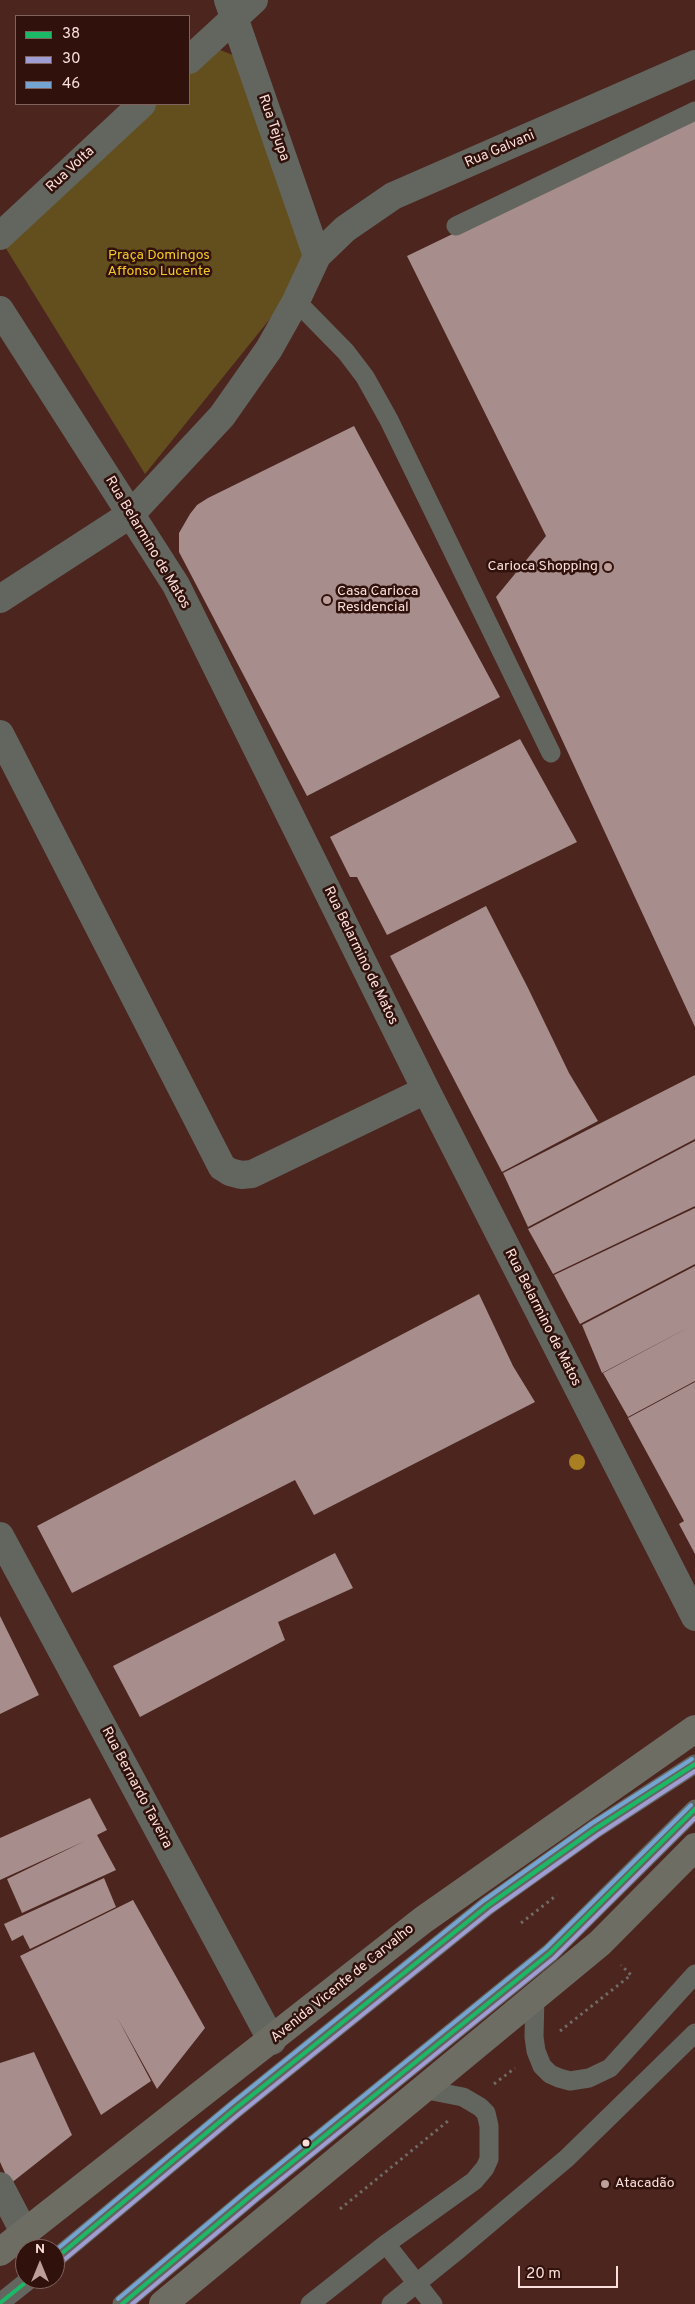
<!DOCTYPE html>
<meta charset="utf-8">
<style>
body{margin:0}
#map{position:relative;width:695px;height:2304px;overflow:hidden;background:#4c251f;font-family:Overpass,sans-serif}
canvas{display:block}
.legend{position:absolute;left:15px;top:15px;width:175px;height:90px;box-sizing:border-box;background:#30110b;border:1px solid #81635e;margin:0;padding:6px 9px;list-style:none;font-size:15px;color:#fadfda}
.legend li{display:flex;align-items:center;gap:10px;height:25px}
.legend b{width:25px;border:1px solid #81635e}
.north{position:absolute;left:15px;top:2239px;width:50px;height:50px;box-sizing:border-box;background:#30110b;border:1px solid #81635e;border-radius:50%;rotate:0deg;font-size:14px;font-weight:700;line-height:20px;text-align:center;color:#fadfda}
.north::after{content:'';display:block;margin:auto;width:18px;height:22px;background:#bd9e99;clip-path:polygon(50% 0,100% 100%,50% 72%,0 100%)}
.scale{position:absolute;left:518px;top:2266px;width:100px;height:22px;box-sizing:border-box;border:2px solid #fadfda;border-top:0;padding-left:6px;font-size:15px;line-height:18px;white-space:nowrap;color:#fadfda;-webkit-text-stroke:4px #30110b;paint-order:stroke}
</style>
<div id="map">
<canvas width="695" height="2304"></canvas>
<ul class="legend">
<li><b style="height:6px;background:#1ab867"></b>38</li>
<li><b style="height:6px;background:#a09cd4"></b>30</li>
<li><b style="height:6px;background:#74a4d1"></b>46</li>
</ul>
<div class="north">N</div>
<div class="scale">20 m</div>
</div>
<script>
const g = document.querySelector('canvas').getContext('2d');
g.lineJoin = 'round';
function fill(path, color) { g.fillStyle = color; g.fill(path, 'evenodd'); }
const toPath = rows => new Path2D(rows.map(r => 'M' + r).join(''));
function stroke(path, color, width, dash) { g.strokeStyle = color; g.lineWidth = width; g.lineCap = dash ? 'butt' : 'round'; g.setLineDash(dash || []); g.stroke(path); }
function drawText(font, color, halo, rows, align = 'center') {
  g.font = font + ' Overpass,sans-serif'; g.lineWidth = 5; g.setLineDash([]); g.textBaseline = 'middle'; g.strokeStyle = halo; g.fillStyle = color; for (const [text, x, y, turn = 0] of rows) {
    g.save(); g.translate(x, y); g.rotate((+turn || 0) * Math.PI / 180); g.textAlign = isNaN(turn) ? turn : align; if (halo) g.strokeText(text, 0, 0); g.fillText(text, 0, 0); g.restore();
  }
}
const green = toPath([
 [215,48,243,59,304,254,294,289,145,474,2,242,154,104,189,104,189,72]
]);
const building = toPath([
 [695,117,695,1027,496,597,546,536,407,256],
 [354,426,500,697,307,796,179,552,179,533,190,514,197,505,208,498],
 [520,739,577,842,387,935,357,877,350,877,330,837],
 [486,906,528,988,569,1073,598,1121,502,1172,390,956],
 [695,1075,695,1139,528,1227,503,1173],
 [695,1141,695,1206,553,1274,528,1229],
 [695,1208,695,1264,580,1324,554,1275],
 [695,1266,695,1324,602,1373,582,1325],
 [479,1294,513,1366,535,1402,314,1515,295,1480,72,1593,37,1526],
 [695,1324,695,1381,628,1417,603,1373],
 [695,1382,695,1554,679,1524,684,1521,628,1418],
 [335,1553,353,1588,278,1622,285,1640,140,1717,113,1666],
 [0,1616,39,1695,0,1714],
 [90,1798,107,1830,97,1835,116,1870,22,1913,7,1879,85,1841,0,1880,0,1838],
 [104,1878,116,1907,30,1949,23,1935,12,1941,4,1924],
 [133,1900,205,2028,157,2089,117,2017,151,2081,101,2115,20,1956],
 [34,2052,72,2135,10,2184,0,2162,0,2063]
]);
const path = toPath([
 [521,1923,557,1895],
 [560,2031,631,1975,621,1965],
 [494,2084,515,2068],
 [340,2209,448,2121]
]);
const service = toPath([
 [456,226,695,111],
 [296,301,346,352,365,377,389,420,551,753],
 [535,1995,534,2037,536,2051,542,2066,550,2074,559,2078,570,2081,589,2078,610,2068,695,1974],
 [386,2244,433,2304],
 [55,2259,235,2109,487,1906,595,1829,695,1764],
 [0,2303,30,2279],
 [122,2304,253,2194,550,1953,695,1809],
 [310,2304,386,2244,474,2181,485,2168,489,2159,489,2126,486,2113,480,2107,463,2097,422,2089],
 [391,2304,459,2249,567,2158,695,2033]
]);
const minor = toPath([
 [228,0,317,256],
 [189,60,254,0],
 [0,236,142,104],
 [0,310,176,585,426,1090,695,1617],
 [0,599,131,514,222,416,269,349,296,301,317,256,345,229,393,196,695,64],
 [0,734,222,1167,230,1172,241,1175,252,1174,426,1090],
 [0,1536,272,2041],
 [0,2186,25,2234]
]);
const primary = toPath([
 [0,2252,423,1920,695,1729],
 [163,2304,600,1943,695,1847]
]);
const bus1 = toPath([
 [55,2259,235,2109,487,1906,595,1829,695,1764],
 [0,2303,30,2279],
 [122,2304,253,2194,550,1953,695,1809]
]);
const bus2 = toPath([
 [59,2264,239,2114,491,1911,599,1834,695,1771],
 [132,2304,257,2199,554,1958,695,1818]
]);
const bus3 = toPath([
 [55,2251,231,2104,483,1901,591,1824,692,1759],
 [118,2299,249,2189,546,1948,691,1805]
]);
const trees = [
 [577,1462]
];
const markers = [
 [608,567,5,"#bd9e99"],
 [327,600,5,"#bd9e99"],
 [306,2143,4.5,"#fadfda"],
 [605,2184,5,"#bd9e99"]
];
const streetNames = [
 ["Rua Tejupa",273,128,71],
 ["Rua Galvani",500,150,-23],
 ["Rua Volta",71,170,-43],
 ["Rua Belarmino de Matos",147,543,59],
 ["Rua Belarmino de Matos",360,956,64],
 ["Rua Belarmino de Matos",542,1318,63],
 ["Rua Bernardo Taveira",136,1788,62],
 ["Avenida Vicente de Carvalho",343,1984,-39]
];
const parkNames = [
 ["Praça Domingos",159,256],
 ["Affonso Lucente",159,272]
];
const poiNames = [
 ["Carioca Shopping",598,567,"right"],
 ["Casa Carioca",337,592],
 ["Residencial",337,608],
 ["Atacadão",615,2184]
];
fill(green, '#634f1e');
fill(building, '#a78e8c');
stroke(path, '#716b65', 3, [2.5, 4]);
stroke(service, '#63665f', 19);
stroke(minor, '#63665f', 28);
stroke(primary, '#6e6d64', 28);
stroke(bus1, '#1ab867', 4);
stroke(bus2, '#a09cd4', 4);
stroke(bus3, '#74a4d1', 4);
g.fillStyle = '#a87f21';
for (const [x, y] of trees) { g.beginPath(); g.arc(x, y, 8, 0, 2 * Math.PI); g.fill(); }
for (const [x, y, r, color] of markers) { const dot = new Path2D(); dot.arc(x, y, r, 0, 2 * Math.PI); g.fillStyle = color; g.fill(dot); stroke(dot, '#30110b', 2); }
drawText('14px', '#fadfda', '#30110b', streetNames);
drawText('14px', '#f4c823', '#30110b', parkNames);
drawText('14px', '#fadfda', '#30110b', poiNames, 'left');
</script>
